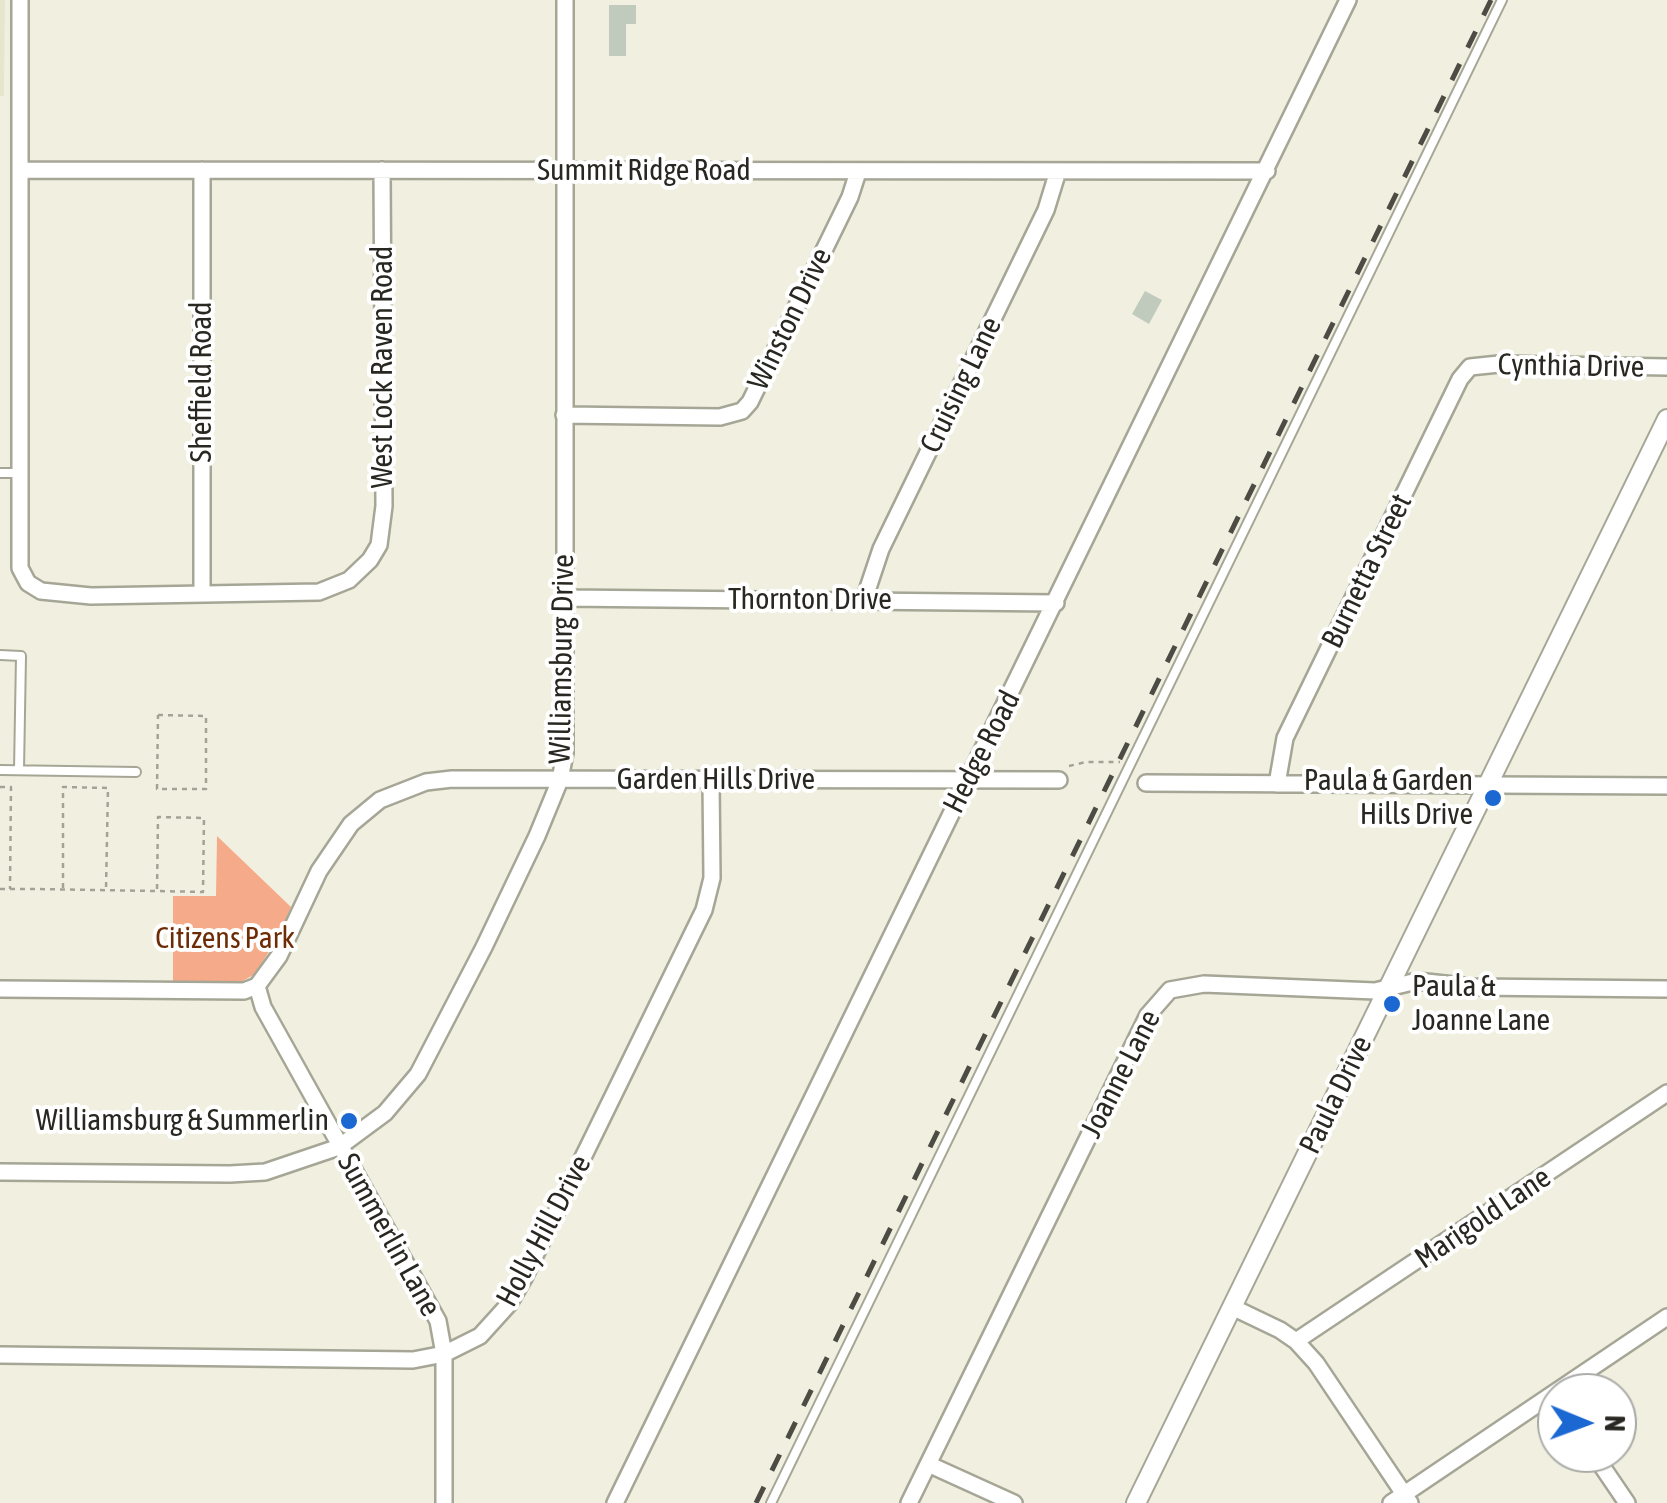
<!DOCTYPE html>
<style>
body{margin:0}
#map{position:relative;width:1667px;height:1503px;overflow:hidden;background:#f1f0e0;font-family:"Asap Condensed",sans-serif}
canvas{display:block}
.north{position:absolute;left:1537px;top:1373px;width:100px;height:100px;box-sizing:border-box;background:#fff;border:2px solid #a9a9a6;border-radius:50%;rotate:91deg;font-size:28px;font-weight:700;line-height:40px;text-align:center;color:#282721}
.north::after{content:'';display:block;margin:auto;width:35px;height:45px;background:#1b68d3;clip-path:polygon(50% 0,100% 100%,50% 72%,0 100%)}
</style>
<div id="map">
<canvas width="1667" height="1503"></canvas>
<div class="north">N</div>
</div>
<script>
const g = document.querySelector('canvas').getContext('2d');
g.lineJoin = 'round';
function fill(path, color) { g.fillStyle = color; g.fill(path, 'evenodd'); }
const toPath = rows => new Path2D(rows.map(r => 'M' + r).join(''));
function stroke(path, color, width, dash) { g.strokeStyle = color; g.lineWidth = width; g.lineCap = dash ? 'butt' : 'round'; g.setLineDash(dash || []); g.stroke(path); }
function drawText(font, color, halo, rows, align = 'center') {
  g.font = font + ' "Asap Condensed",sans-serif'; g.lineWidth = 8; g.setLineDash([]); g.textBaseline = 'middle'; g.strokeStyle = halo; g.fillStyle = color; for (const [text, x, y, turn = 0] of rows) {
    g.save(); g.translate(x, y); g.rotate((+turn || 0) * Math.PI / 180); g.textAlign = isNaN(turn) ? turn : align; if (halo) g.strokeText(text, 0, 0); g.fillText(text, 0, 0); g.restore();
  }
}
const built = toPath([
 [0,0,5,0,4,96,0,96]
]);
const green = toPath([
 [217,836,291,907,279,935,255,974,239,983,173,981,173,896,216,896]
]);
const building = toPath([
 [609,5,636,5,636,24,626,24,626,56,609,56],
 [1145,291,1162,300,1149,324,1132,314]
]);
const path = toPath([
 [158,715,206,716,206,789,157,789,158,715],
 [1069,766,1086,762,1120,762],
 [0,787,11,787,10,889],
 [63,888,63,787,108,788,106,889],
 [0,889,34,889,157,891,203,892,204,818,158,817,157,891]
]);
const service = toPath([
 [0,473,20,473],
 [0,655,21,656,19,770],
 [0,770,136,772],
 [771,1503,1502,0]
]);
const minor = toPath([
 [20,0,20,568,28,583,41,591,91,596,319,592,349,580,370,560,379,545,384,506,382,170],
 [21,170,1267,171],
 [564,415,720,417,742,411,750,402,850,197,858,172],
 [202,594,202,170],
 [564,598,1056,603],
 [864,600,881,549,1046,210,1058,171],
 [1146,783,1667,786],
 [1277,784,1285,738,1460,379,1470,367,1499,364,1667,367],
 [257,986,263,1007,438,1321,444,1354,444,1503],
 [0,989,244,991,257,986,279,956,319,871,351,824,380,800,426,782,452,779,1059,780],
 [0,1172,230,1174,265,1172,339,1147,385,1113,418,1074,484,947,537,836,560,780,565,753,565,0],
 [1232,1307,1280,1330,1296,1341,1316,1363,1410,1503],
 [1296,1341,1667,1093],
 [0,1355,413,1360,444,1354,480,1336,509,1304,524,1278,704,910,712,878,711,781],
 [1593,1453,1627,1503],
 [928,1464,1014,1503],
 [615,1503,1348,0],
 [909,1503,1148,1015,1170,990,1204,984,1375,991,1417,981,1473,987,1667,989],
 [1391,1503,1667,1317]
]);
const tertiary = toPath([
 [1136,1503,1667,419]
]);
const rail = toPath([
 [756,1503,1491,0]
]);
const markers = [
 [1493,798,10,"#1b68d3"],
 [1392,1004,10,"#1b68d3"],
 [349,1121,10,"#1b68d3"]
];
const streetNames = [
 ["Summit Ridge Road",644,171],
 ["Winston Drive",790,319,-64],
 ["Cynthia Drive",1571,366,1],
 ["West Lock Raven Road",383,367,-90],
 ["Sheffield Road",202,382,-90],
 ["Cruising Lane",961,385,-64],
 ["Burnetta Street",1367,571,-64],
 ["Thornton Drive",810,600],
 ["Williamsburg Drive",562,659,-89],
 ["Hedge Road",982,752,-63],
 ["Garden Hills Drive",716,780],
 ["Joanne Lane",1121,1074,-63],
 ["Paula Drive",1336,1095,-64],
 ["Marigold Lane",1483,1218,-34],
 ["Holly Hill Drive",544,1231,-62],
 ["Summerlin Lane",389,1235,61]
];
const poiNames = [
 ["Paula & Garden",1473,781],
 ["Hills Drive",1473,815],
 ["Paula &",1412,987,"left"],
 ["Joanne Lane",1412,1021,"left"],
 ["Williamsburg & Summerlin",329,1121]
];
const parkNames = [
 ["Citizens Park",225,939]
];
fill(built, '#e6e6ce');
fill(green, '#f5aa89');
fill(building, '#c1cbbd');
stroke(service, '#a6a696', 12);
stroke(minor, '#a6a696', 20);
stroke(tertiary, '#a6a696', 22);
stroke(path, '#a3a296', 2.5, [5, 5]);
stroke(service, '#fff', 8);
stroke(minor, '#fff', 15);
stroke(tertiary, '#fff', 18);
stroke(rail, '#4d4c44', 5, [18, 18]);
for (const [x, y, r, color] of markers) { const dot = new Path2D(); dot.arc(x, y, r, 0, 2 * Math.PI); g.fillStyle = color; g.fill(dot); stroke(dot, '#fff', 4); }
drawText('30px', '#282721', '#fff', streetNames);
drawText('30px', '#282721', '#fff', poiNames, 'right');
drawText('30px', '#6d2c05', '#fff', parkNames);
</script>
